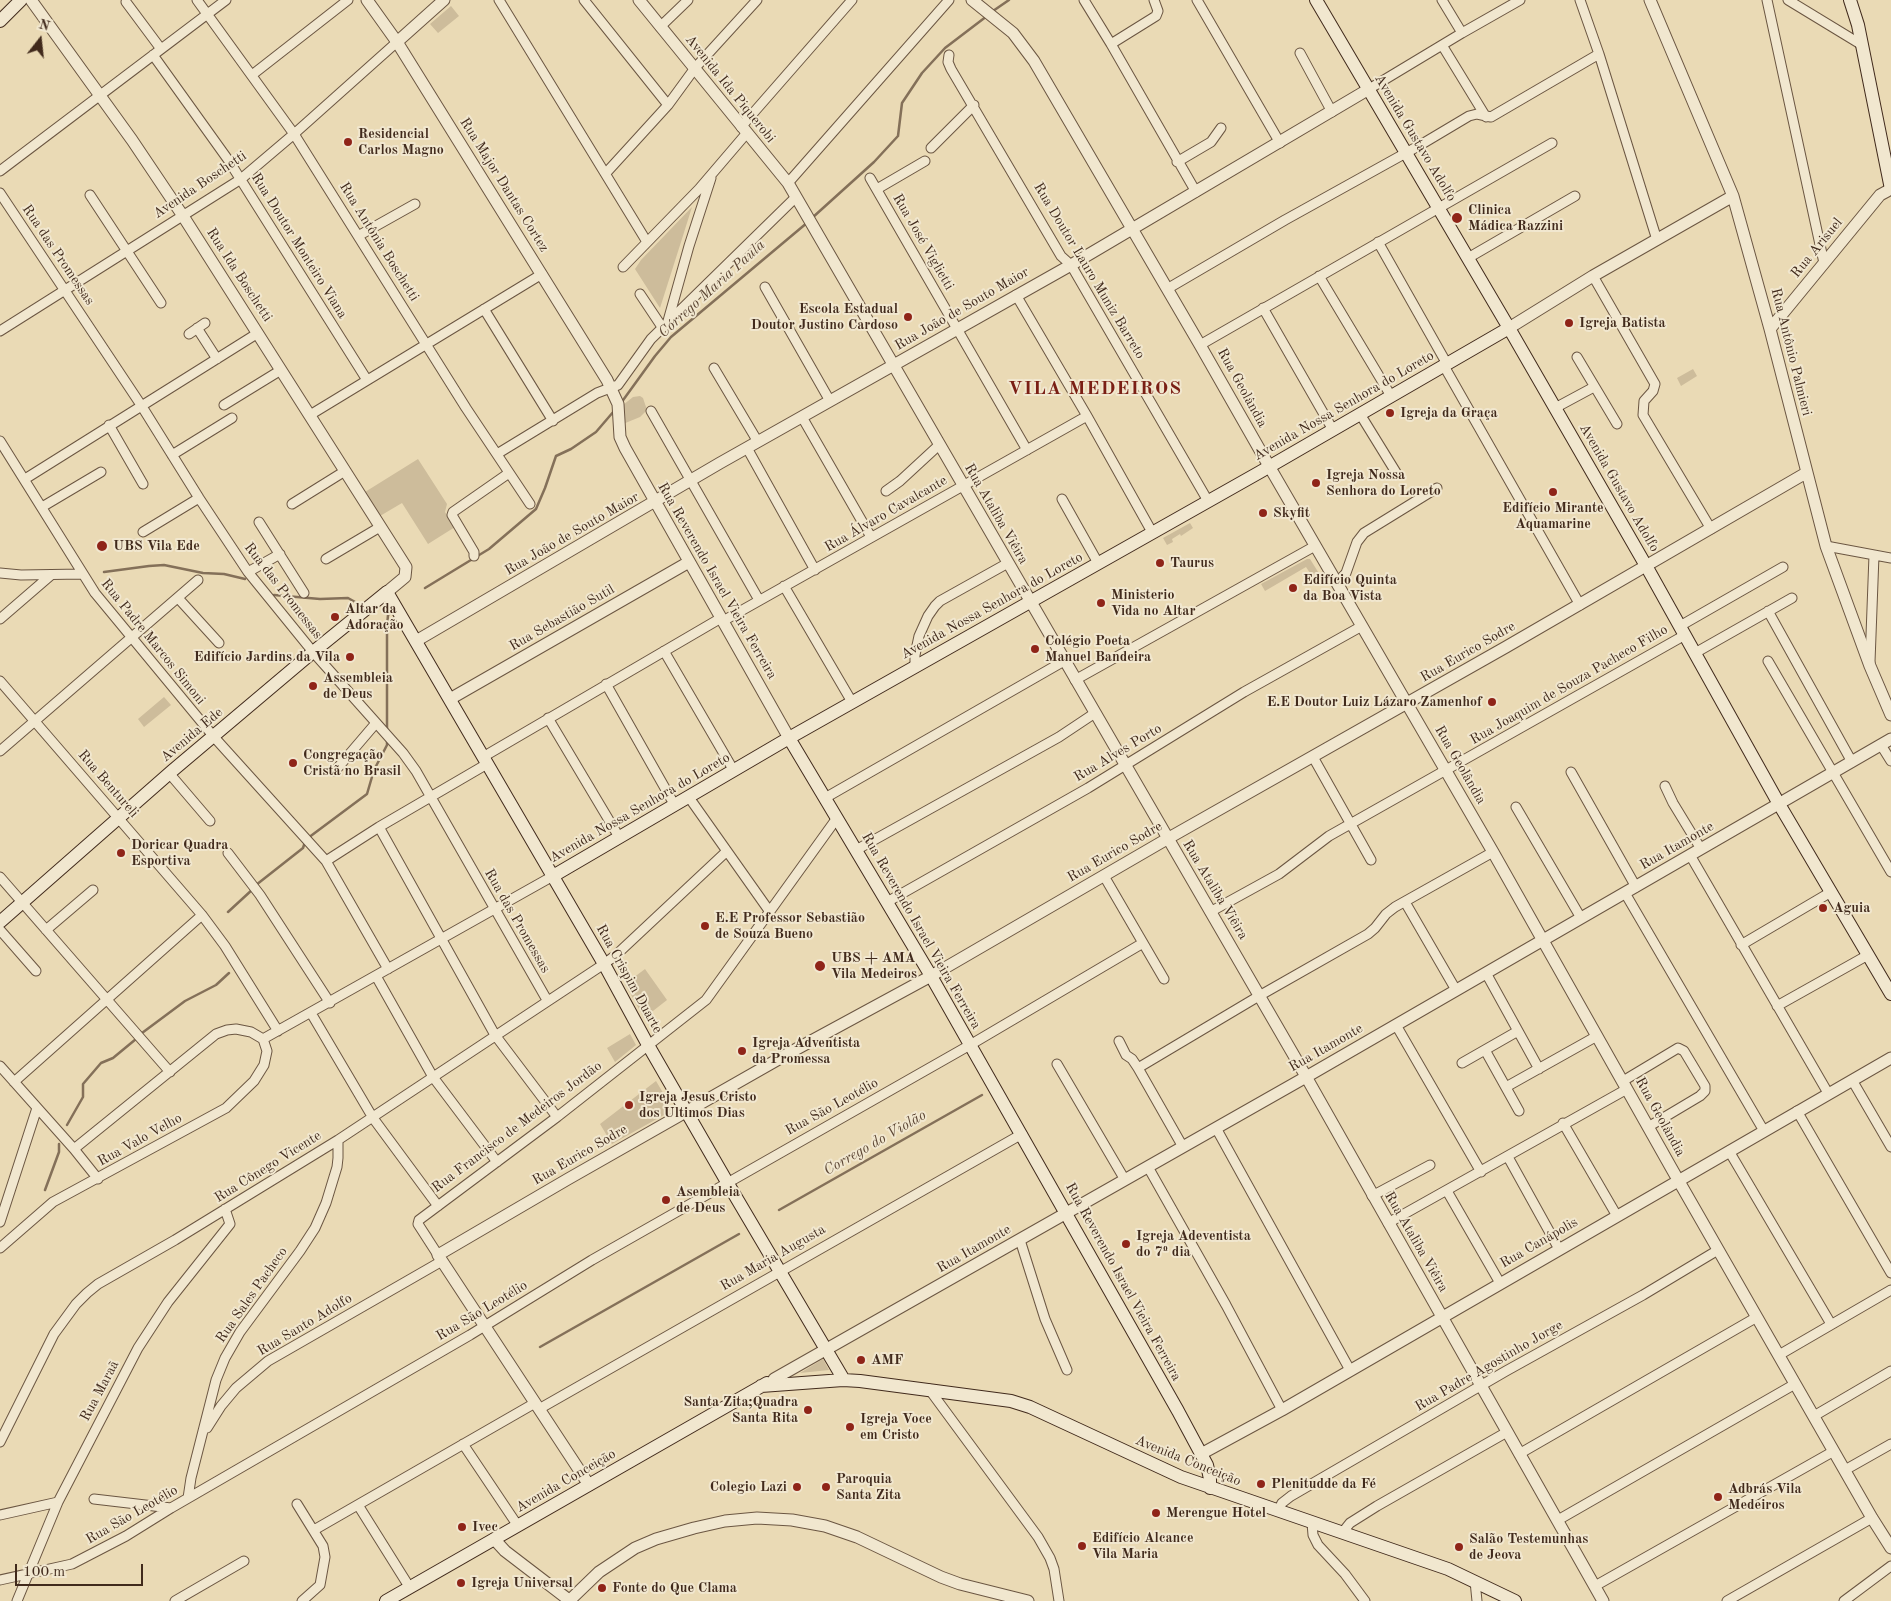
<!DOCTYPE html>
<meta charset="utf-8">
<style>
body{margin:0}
#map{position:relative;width:1891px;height:1601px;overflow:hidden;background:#eadab5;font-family:"Old Standard TT",serif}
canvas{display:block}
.north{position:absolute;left:15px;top:15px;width:50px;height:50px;-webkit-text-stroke:4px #f1e7cf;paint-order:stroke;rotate:16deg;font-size:14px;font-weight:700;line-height:20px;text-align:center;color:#412a1c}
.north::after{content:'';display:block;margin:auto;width:18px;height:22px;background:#412a1c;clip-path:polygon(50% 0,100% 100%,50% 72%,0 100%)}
.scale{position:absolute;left:15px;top:1564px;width:128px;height:22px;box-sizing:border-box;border:2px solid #412a1c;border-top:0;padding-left:6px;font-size:15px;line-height:18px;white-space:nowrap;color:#412a1c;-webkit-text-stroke:4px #f1e7cf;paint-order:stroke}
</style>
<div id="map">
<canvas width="1891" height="1601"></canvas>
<div class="north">N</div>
<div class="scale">100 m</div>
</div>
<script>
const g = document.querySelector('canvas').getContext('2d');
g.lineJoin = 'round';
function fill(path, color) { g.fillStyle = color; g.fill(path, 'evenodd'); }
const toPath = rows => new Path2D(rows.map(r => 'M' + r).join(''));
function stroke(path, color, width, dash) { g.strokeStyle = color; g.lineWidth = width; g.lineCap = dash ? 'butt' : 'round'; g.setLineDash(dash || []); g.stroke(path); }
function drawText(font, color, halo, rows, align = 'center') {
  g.font = font + ' "Old Standard TT",serif'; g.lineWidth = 4; g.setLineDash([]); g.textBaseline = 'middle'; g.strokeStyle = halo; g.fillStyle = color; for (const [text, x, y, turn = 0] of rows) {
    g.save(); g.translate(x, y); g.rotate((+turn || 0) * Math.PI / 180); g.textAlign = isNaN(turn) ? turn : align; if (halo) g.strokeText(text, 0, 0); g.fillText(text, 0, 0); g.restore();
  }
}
const green = toPath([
 [451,6,459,16,438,33,430,24],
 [692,207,681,242,660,308,635,269,641,260],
 [1693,369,1697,376,1681,386,1677,378],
 [640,396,643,398,647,410,640,417,623,424,623,405,633,397],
 [418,459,447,504,445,512,455,527,428,544,402,503,380,516,365,492],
 [1190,523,1193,528,1181,536,1180,534,1172,539,1173,542,1167,545,1163,538],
 [1307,559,1310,559,1320,575,1314,579,1306,567,1265,591,1261,584],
 [164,697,171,705,144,727,138,719],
 [645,969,667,1000,644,1018,625,984],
 [630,1034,636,1045,615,1062,607,1048],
 [656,1081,672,1108,671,1111,612,1144,600,1124],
 [823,1359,829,1370,800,1373]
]);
const stream = toPath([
 [993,11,1009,0],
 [812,218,874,162,898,136,902,103,922,73,945,48,987,16],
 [621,403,655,356,671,337,808,222],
 [104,572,149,566,164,565,203,573,224,574,245,579],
 [425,588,489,549,536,509,545,488,556,456,571,449,596,432,614,411],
 [274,595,320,599,348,598,357,603],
 [387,730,387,627,388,615,390,613],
 [308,838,367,794,374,770,387,745,387,740],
 [256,885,303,848,305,842],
 [228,912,253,889],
 [142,1033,185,1001,216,985,229,973],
 [67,1125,83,1097,83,1084,101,1063,113,1058,136,1039],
 [45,1190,59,1152,59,1144],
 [779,1210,982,1095],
 [540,1347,739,1234]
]);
const minor = toPath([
 [197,0,294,134,466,408,530,504],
 [499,0,647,242],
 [584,0,668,105],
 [1084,0,1111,44,1196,192],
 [1197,0,1280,143],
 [1442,0,1462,33],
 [1580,0,1599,54,1657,240],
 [1767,0,1824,263],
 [1788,0,1862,45],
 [126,2,161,49],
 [660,27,688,0],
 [1111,44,1156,16,1158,11,1154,0],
 [1442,45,1486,117],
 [1300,53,1332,112],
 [153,55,229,161,367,380],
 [949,55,948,62,951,69,1061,256,1071,265,1208,501],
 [252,75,348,0],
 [1369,89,1462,33,1520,0],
 [741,127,852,0],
 [931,148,974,105],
 [1177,162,1211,142,1221,128],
 [0,171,226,0],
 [606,173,668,105,695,68,757,0],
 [870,178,1027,450],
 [788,183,949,0],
 [877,189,925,161],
 [0,193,141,405,199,498,248,572,313,652,403,753,416,771,547,1000],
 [90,195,161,303],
 [358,236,415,204],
 [1378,242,1447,364],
 [1468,258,1575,196],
 [623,267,699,189,746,134],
 [1319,276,1391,396],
 [1593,276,1655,384,1653,391,1644,401,1643,415,1711,529],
 [765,287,830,401],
 [1167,289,1285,220,1422,144,1469,116,1477,114,1491,117,1599,54],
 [640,294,662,327],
 [1016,295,1087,416,1152,532],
 [1263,308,1333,430],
 [484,309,553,421],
 [668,321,689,246,711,178],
 [197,328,217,359],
 [0,331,241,179,294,134,397,42],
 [189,334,205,323],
 [1200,345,1552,143],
 [1577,357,1617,424],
 [1444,366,1580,605],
 [714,368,758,442],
 [224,405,281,370],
 [1555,408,1594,387],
 [651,411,759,600],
 [1360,414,1397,474],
 [310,415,542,274],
 [802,417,871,537],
 [109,425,143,484],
 [0,441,95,593,214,737,326,861,388,969],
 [747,448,815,570],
 [497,454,597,393,618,385,651,339,796,197],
 [172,455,232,418],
 [25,479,258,333],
 [886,491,900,481,939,445],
 [1062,499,1098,563],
 [292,504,345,471],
 [42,507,101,472],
 [259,522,304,593],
 [143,532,199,498],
 [1826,546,1891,558],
 [474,556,474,552,452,515,453,512,509,473],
 [326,559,380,527],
 [248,572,280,554],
 [0,573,21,575,82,574],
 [1337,583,1346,573,1357,542,1364,533,1437,488],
 [784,586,852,702],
 [178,598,219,643],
 [1768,611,1852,762],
 [0,619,51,575],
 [723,621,1087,416],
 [1680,626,1783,567],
 [664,651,734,771],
 [1695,653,1792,598],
 [1768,661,1891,872],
 [1870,662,1874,555],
 [915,667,915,655,919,636,928,616,935,606,940,601,1008,563],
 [1075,680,1315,546],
 [0,681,202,915,225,946,278,1031],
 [606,684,674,804],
 [548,718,619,837],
 [1881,745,1891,761],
 [0,751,198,580],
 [483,757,721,618],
 [1313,757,1371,860],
 [335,771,376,723],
 [1571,772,1636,887],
 [169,773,210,821],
 [1665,786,1673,803,1701,849],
 [688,796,770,912],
 [825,798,1064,661],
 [1516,807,1581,918],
 [379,827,495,1035,557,1117],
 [856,850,1059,737,1095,713],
 [228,853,260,895,330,1003],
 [1690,855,1828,1093],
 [326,861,379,827,487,764],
 [1104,876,1164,979],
 [0,877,170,1072],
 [1625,893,1764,1131],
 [887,902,1088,788,1244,692,1362,626],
 [1405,902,1456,990],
 [1210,912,1279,874,1329,836,1685,635],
 [0,930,36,971],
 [46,930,93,890],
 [1741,945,1831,892],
 [1486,973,1539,1069],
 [376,976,433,1077,497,1162],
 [1777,1006,1868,955],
 [311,1013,373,1118,438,1206],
 [1396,1025,1481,1172],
 [263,1039,553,876],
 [1119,1041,1126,1055,1132,1059,1138,1068,1183,1147],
 [1485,1050,1519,1111],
 [1462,1063,1518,1031],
 [1057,1064,1125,1180],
 [0,1066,74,1149,98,1179],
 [1138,1068,1259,996,1368,934,1375,928,1386,914,1395,907,1493,852],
 [1852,1080,1891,1147],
 [1623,1081,1678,1048,1684,1051,1705,1086,1705,1091,1700,1096,1648,1127],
 [14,1082,202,915],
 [1506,1087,1597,1036],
 [1797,1111,1891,1273],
 [1563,1123,1617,1216],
 [1216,1128,1350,1370],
 [74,1149,216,1034,227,1030,236,1029,251,1032,263,1039],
 [1729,1151,1831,1324],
 [1508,1157,1559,1249],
 [1148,1167,1226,1305,1282,1410],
 [1447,1191,1500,1283],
 [1372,1196,1430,1165],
 [0,1222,37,1108],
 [1388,1223,1627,1089],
 [1020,1240,1045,1319,1067,1370],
 [0,1248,53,1202,226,1108,254,1081,264,1065,267,1051,263,1039],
 [438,1255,418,1224,419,1220,557,1117,706,1000,837,818],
 [1779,1355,1891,1290],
 [929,1389,1038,1537,1050,1558,1054,1569,1059,1601],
 [539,1409,1022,1134],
 [1814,1416,1891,1371],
 [207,1428,221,1406,236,1388,268,1361,442,1261],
 [0,1442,54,1334,76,1304,87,1293,98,1284,175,1240,338,1140,604,964,616,955,727,851],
 [463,1444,518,1526],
 [1519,1454,1757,1317],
 [1845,1470,1891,1444],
 [188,1498,191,1478,216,1380,225,1358,240,1332,300,1251,315,1228,326,1203,337,1167,338,1158,338,1140],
 [94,1499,171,1508],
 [297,1504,323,1546,325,1557,320,1585,302,1601],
 [358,1505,410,1588],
 [1278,1511,1282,1503,1291,1496,1506,1371,1643,1295,1718,1250],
 [0,1515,58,1502],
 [1558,1520,1795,1384],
 [1312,1523,1313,1535,1318,1545,1345,1574,1365,1601],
 [314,1530,535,1403],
 [1342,1533,1350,1523,1377,1506,1507,1432],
 [0,1580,72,1564,126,1536,171,1508,470,1335,592,1260,970,1045,1143,943],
 [1475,1581,1477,1601],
 [1595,1586,1834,1451],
 [17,1601,58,1502,138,1348,168,1302,230,1224,225,1209],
 [175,1601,244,1561],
 [1727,1601,1872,1518],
 [1844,1601,1891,1566]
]);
const tertiary = toPath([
 [31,0,132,140,183,216,406,567,405,577,387,592],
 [367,0,397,42,607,380,618,404,620,437,625,448,789,738],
 [639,0,788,183,1300,1066,1603,1601],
 [972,0,1013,33,1034,61,1200,345,1269,466,1493,852,1673,1171,1872,1518,1891,1548],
 [1650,0,1733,196,1770,329,1826,546,1870,666,1891,715],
 [397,42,444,0],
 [1509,328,1593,276,1733,196],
 [1770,329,1880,195,1891,189],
 [416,641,720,463,1071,265,1369,89],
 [450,699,689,562],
 [774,1379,1306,1077,1891,739],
 [1201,1454,1282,1410,1891,1058],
 [589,1485,438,1255,568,1179,791,1052,931,976,1167,839,1506,647,1806,473],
 [494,1539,505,1551,569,1600],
 [569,1601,599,1572,635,1548,656,1539,694,1528,725,1521,757,1518,792,1520,825,1526,857,1537,941,1577,960,1584,1028,1601]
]);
const secondary = toPath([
 [1316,0,1509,328,1649,571,1779,804,1891,994],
 [1850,0,1858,25,1891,189],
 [0,21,21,0],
 [789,738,931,976,1178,1411,1207,1465,1210,1479,1210,1488],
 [553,876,789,738,1260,472,1509,328],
 [0,922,172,771,313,652,387,592,604,964,648,1045,727,1182,844,1380],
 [761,1386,843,1380,860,1381,1011,1401,1030,1407,1181,1477,1448,1569,1515,1601],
 [386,1601,767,1383]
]);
const markers = [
 [348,142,5,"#8f2418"],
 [1457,218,6,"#8f2418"],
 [908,317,5,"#8f2418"],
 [1569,323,5,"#8f2418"],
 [1390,413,5,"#8f2418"],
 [1316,483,5,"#8f2418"],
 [1553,492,5,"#8f2418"],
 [1263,513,5,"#8f2418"],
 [102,546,6,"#8f2418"],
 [1160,563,5,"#8f2418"],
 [1293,588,5,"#8f2418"],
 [1101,603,5,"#8f2418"],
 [335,617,5,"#8f2418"],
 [1035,649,5,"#8f2418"],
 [350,657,5,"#8f2418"],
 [313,686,5,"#8f2418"],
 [1492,702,5,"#8f2418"],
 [293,763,5,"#8f2418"],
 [121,853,5,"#8f2418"],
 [1823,908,5,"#8f2418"],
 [705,926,5,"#8f2418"],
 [820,966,6,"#8f2418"],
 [742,1051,5,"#8f2418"],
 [629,1105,5,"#8f2418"],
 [666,1200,5,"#8f2418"],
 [1126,1244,5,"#8f2418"],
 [861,1360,5,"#8f2418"],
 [808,1410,5,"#8f2418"],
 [850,1427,5,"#8f2418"],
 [1261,1484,5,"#8f2418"],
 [797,1487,5,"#8f2418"],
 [826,1487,5,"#8f2418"],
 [1718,1497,5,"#8f2418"],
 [1156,1513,5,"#8f2418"],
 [462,1527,5,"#8f2418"],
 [1082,1546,5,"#8f2418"],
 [1459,1547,5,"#8f2418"],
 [461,1583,5,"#8f2418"],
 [602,1588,5,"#8f2418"]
];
const streetNames = [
 ["Avenida Ida Piquerobi",730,89,51],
 ["Avenida Gustavo Adolfo",1415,138,59],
 ["Avenida Boschetti",200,185,-34],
 ["Rua Major Dantas Cortez",504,185,58],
 ["Rua Antônia Boschetti",379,242,58],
 ["Rua José Viglietti",923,242,60],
 ["Rua Doutor Monteiro Viana",299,246,58],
 ["Rua Arisuel",1817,248,-51],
 ["Rua das Promessas",58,255,56],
 ["Rua Doutor Lauro Muniz Barreto",1089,271,59],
 ["Rua Ida Boschetti",239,275,57],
 ["Rua João de Souto Maior",962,309,-30],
 ["Rua Antônio Palmieri",1791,352,76],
 ["Rua Geolândia",1242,388,61],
 ["Avenida Nossa Senhora do Loreto",1344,406,-30],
 ["Avenida Gustavo Adolfo",1619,488,60],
 ["Rua Álvaro Cavalcante",886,514,-30],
 ["Rua Ataliba Viêira",996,514,60],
 ["Rua João de Souto Maior",572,534,-30],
 ["Rua Reverendo Israel Vieira Ferreira",717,581,60],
 ["Rua das Promessas",283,591,52],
 ["Avenida Nossa Senhora do Loreto",992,606,-29],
 ["Rua Sebastião Sutil",562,618,-30],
 ["Rua Padre Marcos Simoni",153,642,51],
 ["Rua Eurico Sodre",1468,652,-30],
 ["Rua Joaquim de Souza Pacheco Filho",1569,685,-30],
 ["Avenida Ede",192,735,-40],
 ["Rua Alves Porto",1118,753,-31],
 ["Rua Geolândia",1460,765,60],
 ["Rua Bentureli",108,784,49],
 ["Avenida Nossa Senhora do Loreto",640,808,-30],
 ["Rua Itamonte",1677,846,-30],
 ["Rua Eurico Sodre",1115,852,-30],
 ["Rua Ataliba Viêira",1215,890,59],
 ["Rua das Promessas",517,921,60],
 ["Rua Reverendo Israel Vieira Ferreira",921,931,60],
 ["Rua Crispim Duarte",629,979,61],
 ["Rua Itamonte",1326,1048,-30],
 ["Rua São Leotélio",832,1107,-29],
 ["Rua Geolândia",1660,1117,61],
 ["Rua Francisco de Medeiros Jordão",517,1127,-37],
 ["Rua Valo Velho",140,1140,-29],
 ["Rua Eurico Sodre",580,1155,-30],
 ["Rua Cônego Vicente",268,1167,-32],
 ["Rua Ataliba Viêira",1416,1242,60],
 ["Rua Canápolis",1539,1243,-30],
 ["Rua Itamonte",974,1249,-30],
 ["Rua Maria Augusta",773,1258,-30],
 ["Rua Reverendo Israel Vieira Ferreira",1123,1282,61],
 ["Rua Sales Pacheco",252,1295,-55],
 ["Rua São Leotélio",482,1311,-31],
 ["Rua Santo Adolfo",305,1325,-31],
 ["Rua Padre Agostinho Jorge",1489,1366,-30],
 ["Rua Maraã",100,1391,-62],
 ["Avenida Conceição",1188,1461,22],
 ["Avenida Conceição",566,1481,-30],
 ["Rua São Leotélio",132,1515,-30]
];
const poiNames = [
 ["Residencial",358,134],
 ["Carlos Magno",358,150],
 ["Clinica",1468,210],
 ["Mádica Razzini",1468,226],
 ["Escola Estadual",898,309,"right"],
 ["Doutor Justino Cardoso",898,325,"right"],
 ["Igreja Batista",1579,323],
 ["Igreja da Graça",1400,413],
 ["Igreja Nossa",1326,475],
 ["Senhora do Loreto",1326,491],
 ["Edifício Mirante",1553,508,"center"],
 ["Aquamarine",1553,524,"center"],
 ["Skyfit",1273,513],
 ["UBS Vila Ede",113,546],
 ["Taurus",1170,563],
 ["Edifício Quinta",1303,580],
 ["da Boa Vista",1303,596],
 ["Ministerio",1111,595],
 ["Vida no Altar",1111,611],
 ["Altar da",345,609],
 ["Adoração",345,625],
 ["Colégio Poeta",1045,641],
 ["Manuel Bandeira",1045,657],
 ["Edifício Jardins da Vila",340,657,"right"],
 ["Assembleia",323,678],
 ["de Deus",323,694],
 ["E.E Doutor Luiz Lázaro Zamenhof",1482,702,"right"],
 ["Congregação",303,755],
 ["Cristã no Brasil",303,771],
 ["Doricar Quadra",131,845],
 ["Esportiva",131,861],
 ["Aguia",1833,908],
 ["E.E Professor Sebastião",715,918],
 ["de Souza Bueno",715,934],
 ["UBS + AMA",831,958],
 ["Vila Medeiros",831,974],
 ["Igreja Adventista",752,1043],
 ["da Promessa",752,1059],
 ["Igreja Jesus Cristo",639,1097],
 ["dos Ultimos Dias",639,1113],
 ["Asembleia",676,1192],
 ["de Deus",676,1208],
 ["Igreja Adeventista",1136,1236],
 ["do 7º dia",1136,1252],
 ["AMF",871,1360],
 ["Santa Zita;Quadra",798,1402,"right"],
 ["Santa Rita",798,1418,"right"],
 ["Igreja Voce",860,1419],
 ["em Cristo",860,1435],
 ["Paroquia",836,1479],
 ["Santa Zita",836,1495],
 ["Plenitudde da Fé",1271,1484],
 ["Colegio Lazi",787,1487,"right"],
 ["Adbrás Vila",1728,1489],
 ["Medeiros",1728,1505],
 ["Merengue Hotel",1166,1513],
 ["Ivec",472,1527],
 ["Edifício Alcance",1092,1538],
 ["Vila Maria",1092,1554],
 ["Salão Testemunhas",1469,1539],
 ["de Jeova",1469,1555],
 ["Igreja Universal",471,1583],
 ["Fonte do Que Clama",612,1588]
];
const waterNames = [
 ["Córrego Maria Paula",712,289,-42],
 ["Corrego do Violão",875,1143,-30]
];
const districtNames = [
 ["VILA MEDEIROS",1095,389]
];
fill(green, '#cdbc9b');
stroke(stream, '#847059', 2.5);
stroke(minor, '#6b5642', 11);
stroke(tertiary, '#6b5642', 13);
stroke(secondary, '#412a1c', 14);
stroke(minor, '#f1e7cf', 9);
stroke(tertiary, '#f1e7cf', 11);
stroke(secondary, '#f1e7cf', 12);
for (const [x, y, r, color] of markers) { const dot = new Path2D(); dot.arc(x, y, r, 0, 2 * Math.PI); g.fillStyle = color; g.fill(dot); stroke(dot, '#f1e7cf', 2); }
drawText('14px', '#412a1c', '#f1e7cf', streetNames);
drawText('bold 14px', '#412a1c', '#f1e7cf', poiNames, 'left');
drawText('italic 15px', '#5d4735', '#f1e7cf', waterNames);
g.letterSpacing = '1px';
drawText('bold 19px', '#7a1f14', '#f1e7cf', districtNames);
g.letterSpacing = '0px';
</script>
